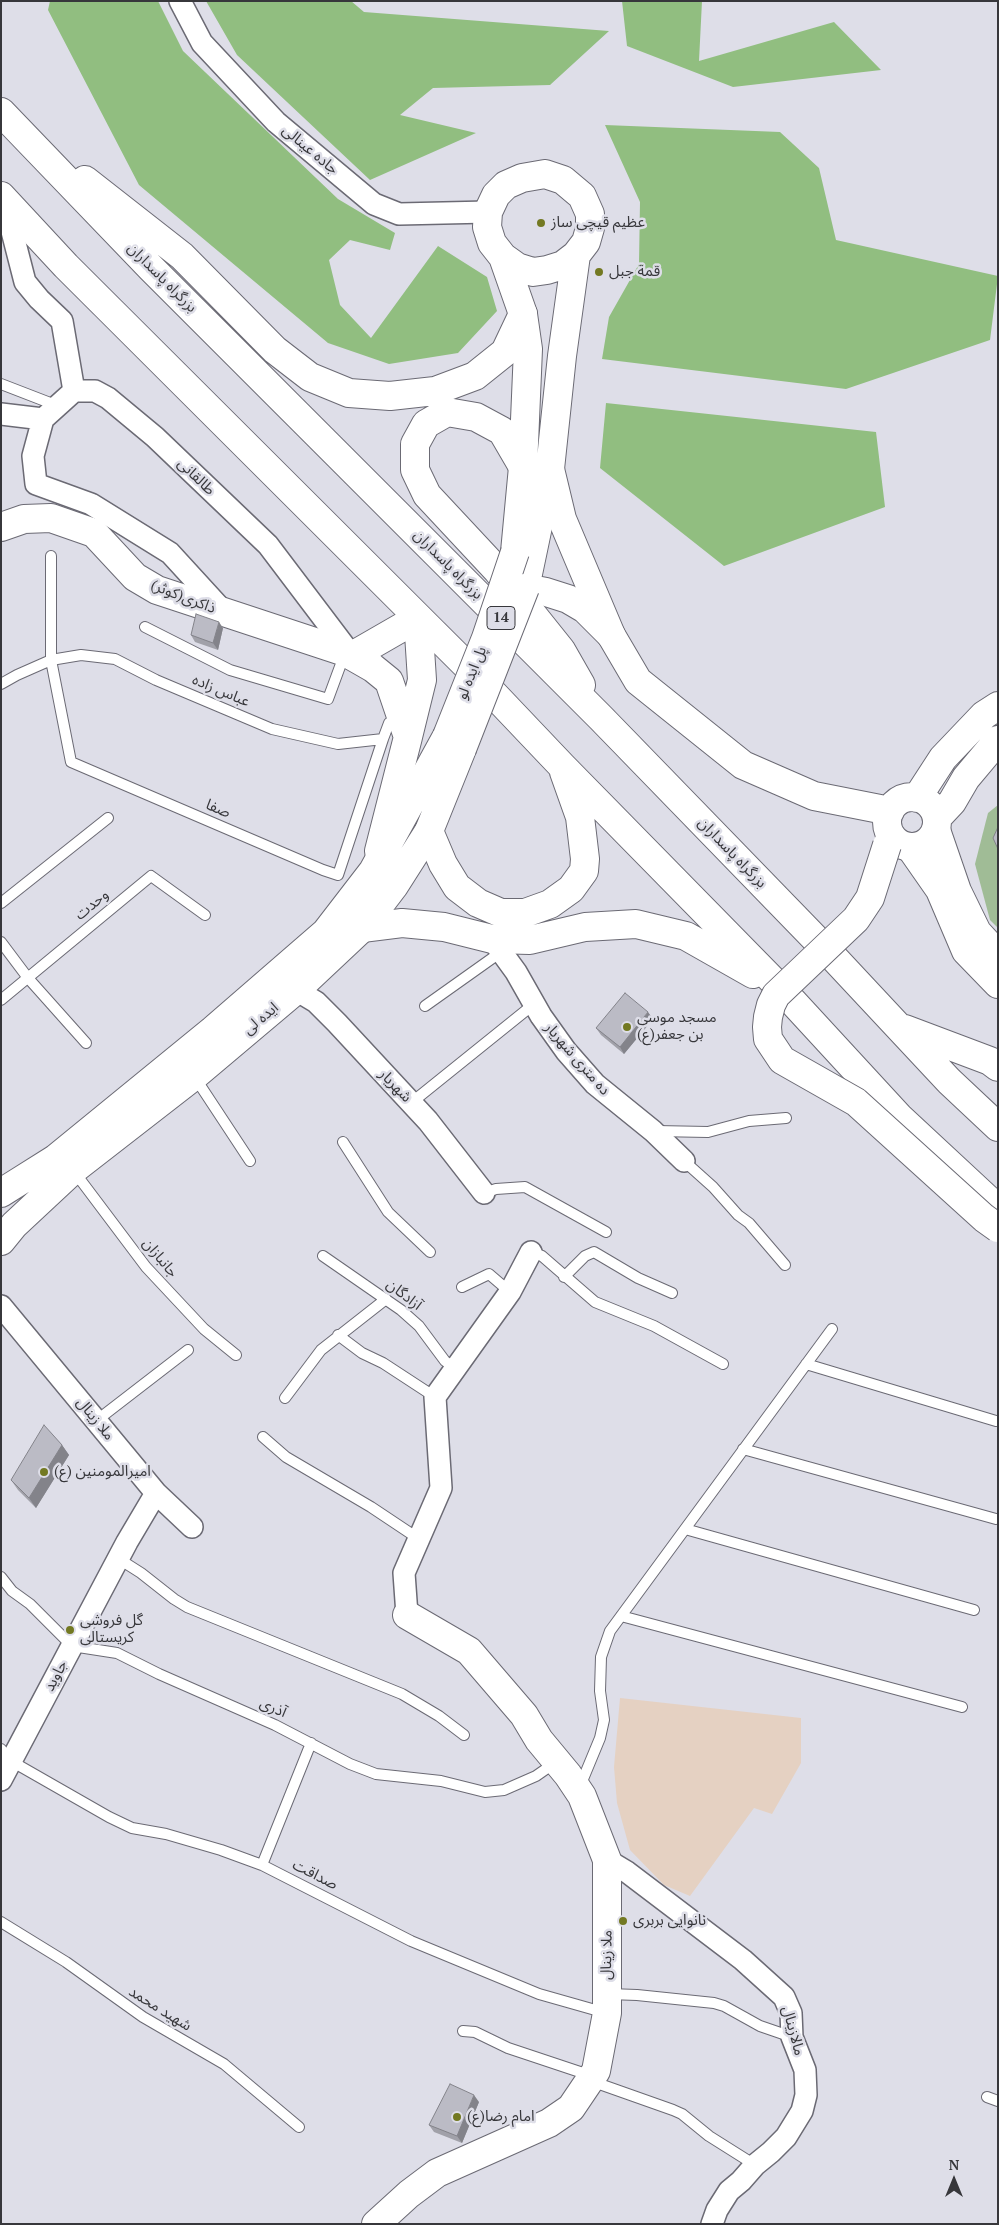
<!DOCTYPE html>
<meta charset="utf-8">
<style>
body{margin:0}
#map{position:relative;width:999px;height:2225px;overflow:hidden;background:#dedee8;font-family:"PT Serif",serif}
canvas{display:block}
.frame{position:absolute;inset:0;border:2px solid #37373b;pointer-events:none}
.north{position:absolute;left:929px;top:2155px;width:50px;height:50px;-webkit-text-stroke:4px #dedee8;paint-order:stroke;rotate:0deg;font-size:14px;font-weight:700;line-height:20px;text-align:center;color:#37373b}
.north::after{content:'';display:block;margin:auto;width:18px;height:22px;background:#37373b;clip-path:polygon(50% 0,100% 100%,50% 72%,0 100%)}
</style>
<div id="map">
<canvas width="999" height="2225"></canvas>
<div class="frame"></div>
<div class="north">N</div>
</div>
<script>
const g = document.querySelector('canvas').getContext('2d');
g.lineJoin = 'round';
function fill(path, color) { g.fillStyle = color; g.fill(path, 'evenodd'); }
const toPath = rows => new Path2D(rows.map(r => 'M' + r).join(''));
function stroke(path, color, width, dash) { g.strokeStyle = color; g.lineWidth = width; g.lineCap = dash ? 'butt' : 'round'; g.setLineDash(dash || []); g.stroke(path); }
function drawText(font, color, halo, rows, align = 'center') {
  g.font = font + ' "PT Serif","Noto Sans Arabic",serif'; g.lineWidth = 5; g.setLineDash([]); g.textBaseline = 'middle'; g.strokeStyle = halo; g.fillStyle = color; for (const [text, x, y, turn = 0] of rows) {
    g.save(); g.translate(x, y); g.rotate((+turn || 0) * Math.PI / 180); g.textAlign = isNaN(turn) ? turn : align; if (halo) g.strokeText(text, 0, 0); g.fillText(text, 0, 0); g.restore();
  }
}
const education = toPath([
 [620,1698,801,1718,801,1763,772,1814,754,1808,690,1896,664,1885,630,1850,617,1803,614,1767]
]);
const green = toPath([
 [998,805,998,928,990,920,975,864,988,813]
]);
const forest = toPath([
 [50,1,158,1,183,51,338,199,395,233,390,250,350,240,329,260,340,305,371,338,438,246,487,277,497,311,458,353,389,364,328,343,139,185,48,10],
 [206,1,351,1,364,12,609,31,550,85,433,88,400,115,476,133,370,180,237,55],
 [622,1,702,1,699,61,834,22,881,70,733,87,627,46],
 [605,125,780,132,819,168,836,240,998,276,990,340,846,389,602,359,609,317,639,264,640,202],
 [606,403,876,432,885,507,724,566,600,468]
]);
const lane = toPath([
 [1,384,58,406],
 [51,556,51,660,81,655,115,659,156,680,272,729,338,744,383,739],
 [145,627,230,670,328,699,345,653],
 [1,684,17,675,51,660,71,762,323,870,338,875,383,739,389,723,398,717],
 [1,903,108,818],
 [1,942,28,978,86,1043],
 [1,1000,151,876,205,915],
 [425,1006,501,952],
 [194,1076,250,1161],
 [411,1103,534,1004],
 [656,1131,708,1132,749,1121,786,1118],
 [343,1142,388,1212,430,1252],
 [684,1161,713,1187,738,1215,749,1223,785,1265],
 [73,1170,146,1267,204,1329,236,1355],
 [484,1193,496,1189,525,1187,606,1232],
 [531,1252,542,1256,595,1302,654,1326,723,1364],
 [323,1256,401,1310,419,1326,445,1361,456,1369],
 [564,1277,585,1256,594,1252,638,1278,672,1293],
 [462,1287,489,1274,510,1292],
 [338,1335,362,1353,383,1363,435,1397],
 [806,1364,996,1421],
 [285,1398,321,1350,386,1299],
 [96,1421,188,1350],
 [263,1437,286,1457,371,1507,419,1539],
 [743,1449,996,1519],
 [685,1529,974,1610],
 [119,1559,141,1573,174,1599,187,1607,402,1694,439,1716,464,1735],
 [1,1577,12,1591,30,1604,72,1646,117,1653,159,1674,275,1725,350,1764,376,1774,441,1781,485,1792,504,1790,536,1776,556,1762],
 [621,1616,962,1707],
 [1,1749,11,1761,109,1817,132,1828,166,1834,221,1850,262,1865,411,1941,539,1994,606,2013],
 [582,1788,583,1779,600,1738,604,1720,600,1691,601,1657,610,1631,832,1329],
 [262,1865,311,1743],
 [1,1922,66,1962,143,2017,224,2064,299,2127],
 [609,1994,637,1995,714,2003,724,2006,760,2026,792,2037],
 [463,2031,475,2032,508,2048,592,2076],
 [591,2081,673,2110,682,2114,709,2136,755,2165],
 [987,2097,998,2101]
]);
const street = toPath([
 [180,1,202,43,276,122,374,204,399,214,488,212],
 [4,200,25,282,39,299,62,321,74,391],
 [1,414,43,419,74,391,95,391,108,398,155,437,268,545,352,656],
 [43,419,33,456,36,484,91,504,170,553,224,612],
 [492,939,516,972,541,1016,566,1051,595,1084,653,1131,684,1161],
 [296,990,316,1002,337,1023,428,1121,484,1193],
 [1,1306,156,1493,192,1527],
 [407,1615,404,1573,441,1488,435,1397,510,1292,531,1252],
 [1,1780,127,1542,156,1493],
 [607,1860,627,1872,743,1960,784,1997,791,2013,792,2037,805,2070,806,2095,802,2111,786,2137,771,2152,755,2165,741,2181,729,2191,717,2210,712,2224]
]);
const secondary = toPath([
 [550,469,562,519,611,635,638,681,743,765,814,796,890,811],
 [1,527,24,519,51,518,94,533,135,577,157,590,345,652,352,656,418,618,422,680,408,737],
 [352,656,373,668,389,681,408,737,379,851],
 '887 822a25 25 0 1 1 50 0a25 25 0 1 1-50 0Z',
 [917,798,943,758,984,715,998,706],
 [937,818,952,802,966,778,998,740],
 [376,2224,409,2194,437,2173,549,2123,571,2108,596,2071,607,2013,607,1860,582,1796,568,1775,539,1740,524,1715,469,1651,407,1615]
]);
const primary = toPath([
 [545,174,563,180,582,196,590,214,590,228,586,242,576,255,563,265,547,270,533,272,517,267,503,257,492,243,487,227,488,212,496,195,506,185,522,178,545,174],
 [576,255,562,356,550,469,525,588,546,592,568,599,585,609,611,635],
 [503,257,523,314,528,349,523,467,515,552],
 [1,1193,55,1159,213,1030,326,932,373,871,447,736],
 [1,1241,14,1225,73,1170,194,1076,296,990,362,928,394,886,429,831,462,749]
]);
const highway = toPath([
 [1,112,151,268,601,718,835,959,949,1081,998,1127],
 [85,180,182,256,275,350,310,377,349,393,390,396,435,391,475,376,505,352,523,314],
 [1,196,66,266,467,666,562,766,782,990,899,1117,998,1209],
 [523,467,502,431,476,417,447,412,426,424,415,444,415,470,427,495,497,570,561,650,581,685],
 [936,830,957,891,977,932,998,955],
 [429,831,443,864,457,887,478,903,501,913,525,913,550,904,571,889,584,871,585,859,580,817,564,772],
 [910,847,940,890,966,951,998,984],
 [362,928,402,923,444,927,492,939,530,940,585,927,636,924,686,936,753,974],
 [905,1029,990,1061,998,1067]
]);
const secondaryBridge = toPath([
 [887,845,870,898,856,919,776,995,771,1005,768,1017,767,1027,768,1039,782,1060,856,1102,984,1218,998,1228]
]);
const primaryBridge = toPath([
 [447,736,486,638,515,552],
 [462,749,525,588]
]);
const wall = toPath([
 [223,628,218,650,195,642,191,635],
 [653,1019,624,1054,601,1035,596,1028],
 [62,1445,69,1455,36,1508,18,1490,11,1480],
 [479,2102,462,2143,434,2132,429,2125]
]);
const shadedWall = toPath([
 [219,622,223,628,218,650,213,643],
 [648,1012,653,1019,624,1054,620,1047],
 [62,1445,69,1455,36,1508,29,1498],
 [474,2095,479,2102,462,2143,457,2136]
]);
const building = toPath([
 [196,614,219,622,213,643,191,635,196,614],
 [998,827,998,849,993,838,998,827],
 [625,993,648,1012,620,1047,596,1028,625,993],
 [44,1425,62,1445,29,1498,11,1480,44,1425],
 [450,2084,474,2095,457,2136,429,2125,450,2084]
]);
const markers = [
 [541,223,5,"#737922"],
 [599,272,5,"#737922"],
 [627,1027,5,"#737922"],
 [44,1472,5,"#737922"],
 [70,1630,5,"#737922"],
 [623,1921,5,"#737922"],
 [457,2117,5,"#737922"]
];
const shields = [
 [501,618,28]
];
const shieldNames = [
 ["14",501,618]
];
const streetNames = [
 ["جاده عینالی",310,150,40],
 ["بزرگراه پاسداران",162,278,45],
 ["طالقانی",196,477,44],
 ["بزرگراه پاسداران",448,565,45],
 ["ذاکری(کوثر)",183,597,21],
 ["پل ایده لو",472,673,-68],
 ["عباس زاده",221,691,23],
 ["صفا",218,809,23],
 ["بزرگراه پاسداران",732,853,46],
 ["وحدت",92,905,-40],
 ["ایده لی",261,1019,-40],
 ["ده متری شهریار",577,1059,49],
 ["شهریار",395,1086,46],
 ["جانبازان",160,1258,50],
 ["آزادگان",404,1295,38],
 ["ملا زینال",95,1419,51],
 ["جاوید",56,1676,-62],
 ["آذری",273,1708,24],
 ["صداقت",315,1875,27],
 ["ملا زینال",607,1955,-89],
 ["شهید محمد",160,2009,32],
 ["مالازینال",793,2031,75]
];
const poiNames = [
 ["عظیم قیچی ساز",551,223],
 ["قمة جبل",609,272],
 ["مسجد موسی",637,1018],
 ["بن جعفر(ع)",637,1035],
 ["امیرالمومنین (ع)",54,1472],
 ["گل فروشی",80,1621],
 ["کریستالی",80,1638],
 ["نانوایی بربری",633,1921],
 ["امام رضا(ع)",467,2117]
];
fill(education, '#e5d1c2');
fill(green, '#a0bc96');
fill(forest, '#91be80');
stroke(lane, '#6b6a74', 12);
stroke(street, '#6b6a74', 24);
stroke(secondary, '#6b6a74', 30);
stroke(primary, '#6b6a74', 30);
stroke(highway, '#6b6a74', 30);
stroke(lane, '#fff', 10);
stroke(street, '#fff', 21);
stroke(secondary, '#fff', 28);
stroke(primary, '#fff', 28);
stroke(highway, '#fff', 28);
stroke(secondaryBridge, '#6b6a74', 30, []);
stroke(primaryBridge, '#6b6a74', 30, []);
stroke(secondaryBridge, '#fff', 28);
stroke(primaryBridge, '#fff', 28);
fill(wall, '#a1a1a9');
fill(shadedWall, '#83838a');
fill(building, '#bbbbc5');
stroke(building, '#83838a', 1);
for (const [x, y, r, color] of markers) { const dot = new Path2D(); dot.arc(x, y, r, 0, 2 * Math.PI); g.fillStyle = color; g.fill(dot); stroke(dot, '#dedee8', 2); }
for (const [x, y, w] of shields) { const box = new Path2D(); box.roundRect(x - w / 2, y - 11.5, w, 23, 4); g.fillStyle = '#dedee8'; g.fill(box); stroke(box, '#37373b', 1); }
drawText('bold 14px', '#37373b', null, shieldNames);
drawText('15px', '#37373b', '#dedee8', streetNames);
drawText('15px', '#37373b', '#dedee8', poiNames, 'left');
</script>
